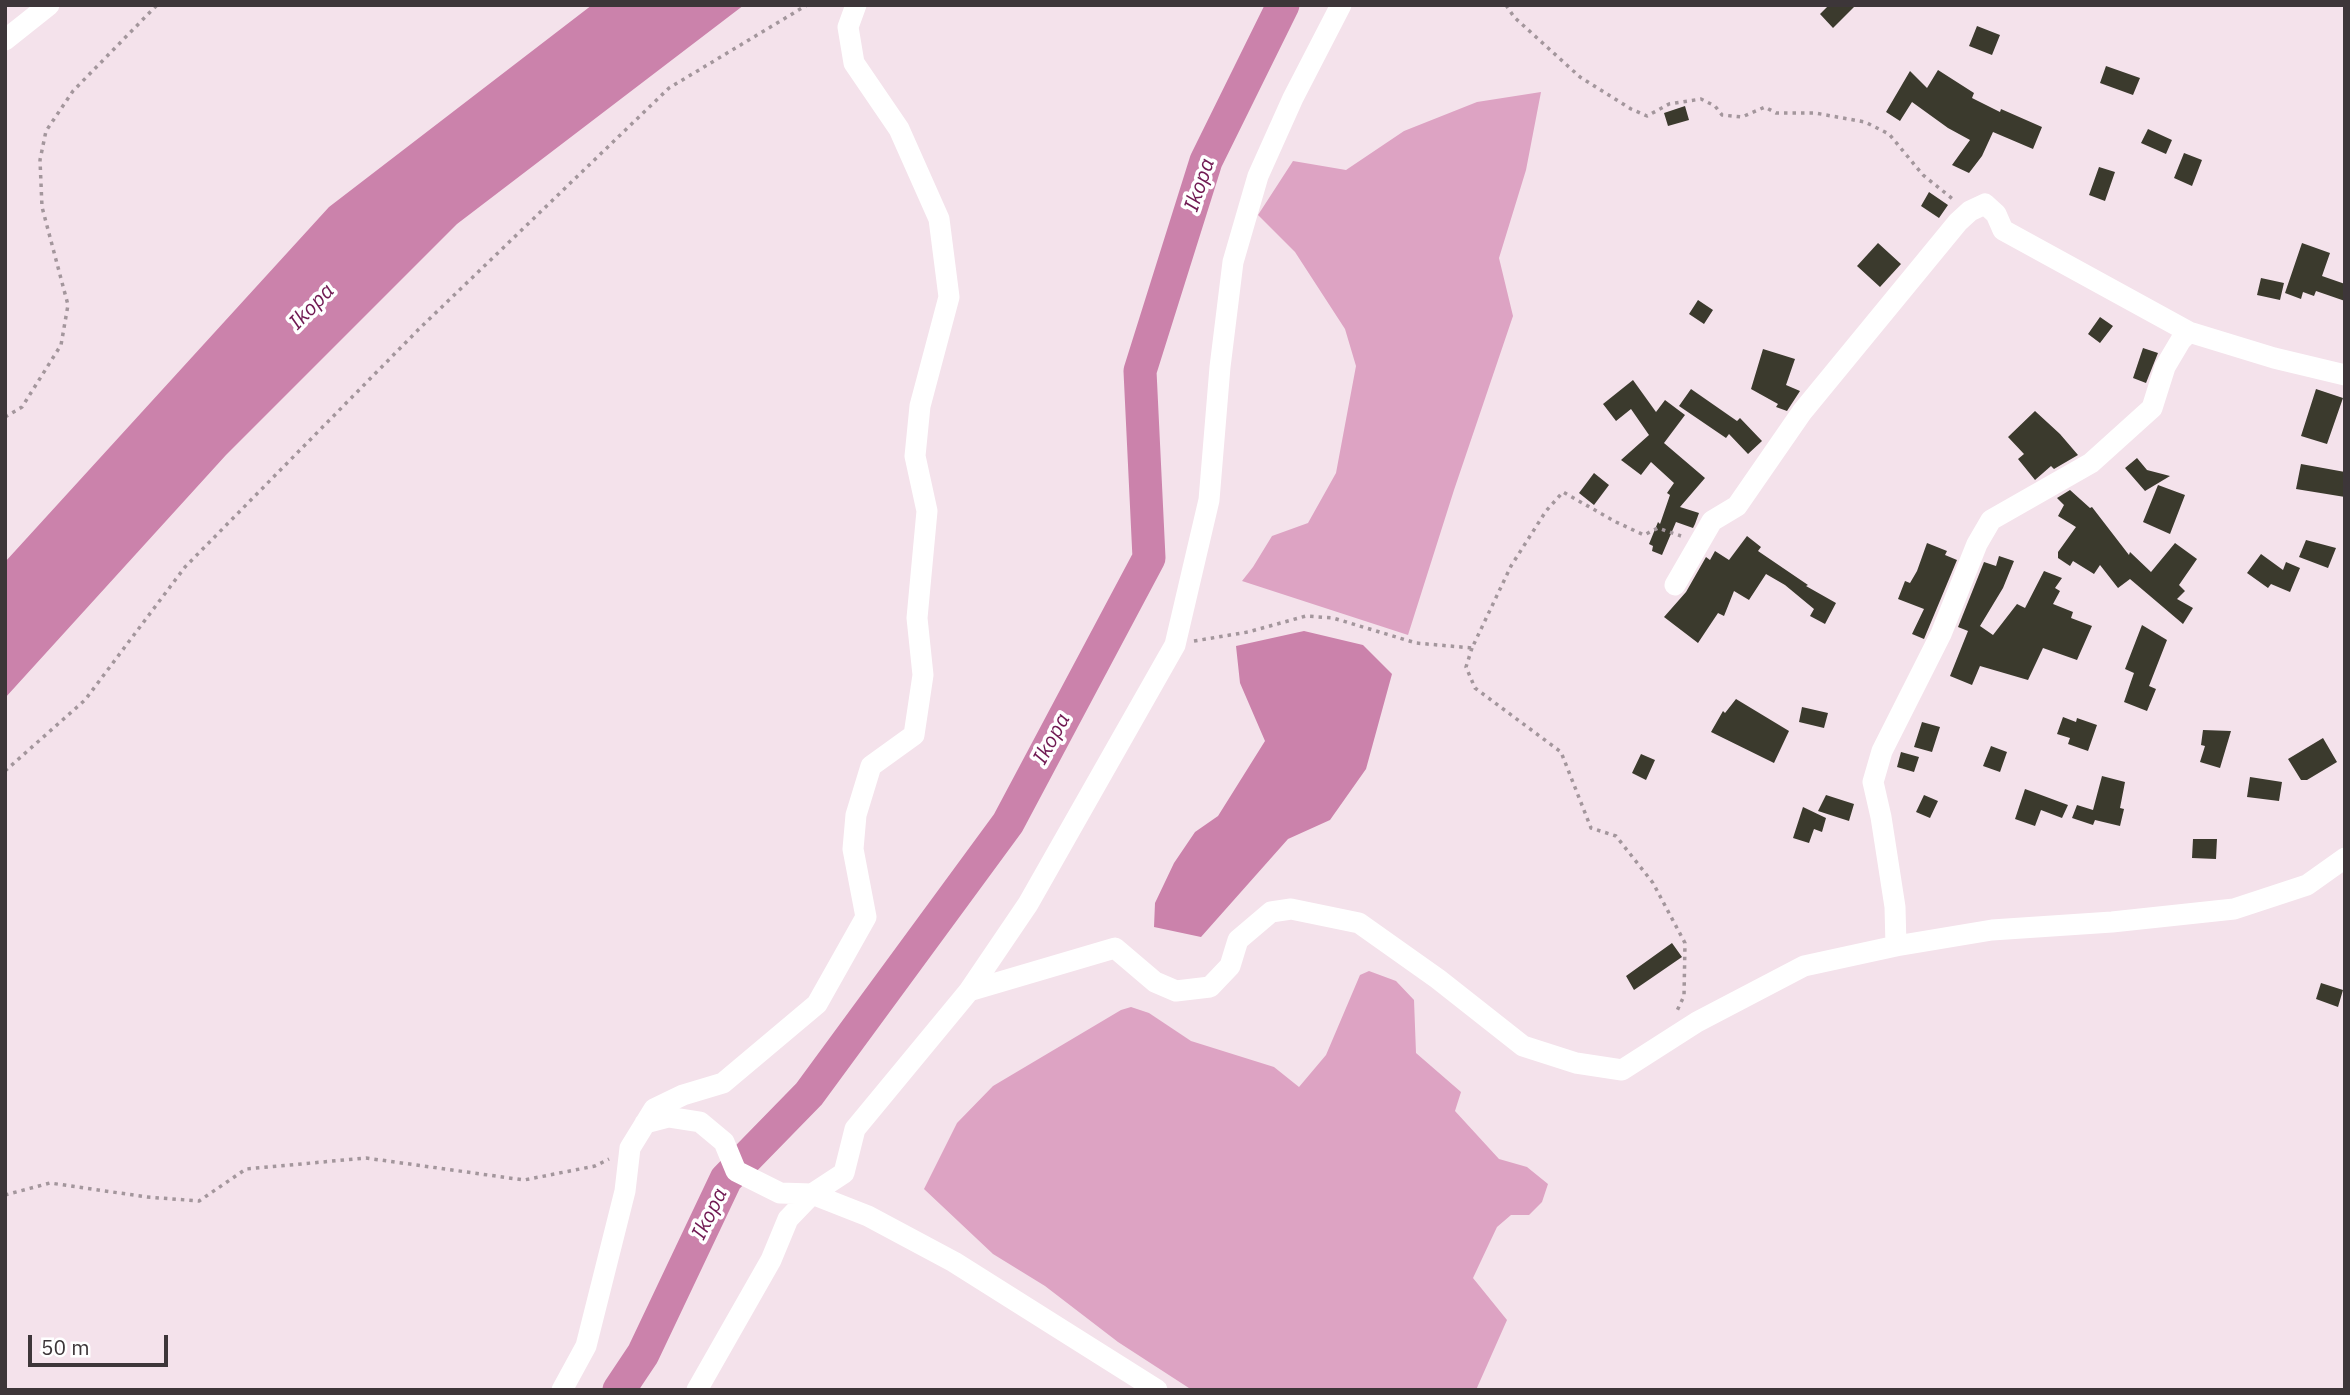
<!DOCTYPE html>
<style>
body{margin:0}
#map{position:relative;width:2350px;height:1395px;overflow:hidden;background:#f4e2eb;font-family:"IBM Plex Sans",sans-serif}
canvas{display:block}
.frame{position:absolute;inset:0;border:7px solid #3d3639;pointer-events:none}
.scale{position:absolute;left:28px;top:1335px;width:140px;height:32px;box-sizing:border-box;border:4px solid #3d3639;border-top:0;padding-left:9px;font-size:21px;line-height:24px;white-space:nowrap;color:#3d3639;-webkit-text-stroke:5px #fff;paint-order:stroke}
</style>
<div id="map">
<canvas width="2350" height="1395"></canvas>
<div class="frame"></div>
<div class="scale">50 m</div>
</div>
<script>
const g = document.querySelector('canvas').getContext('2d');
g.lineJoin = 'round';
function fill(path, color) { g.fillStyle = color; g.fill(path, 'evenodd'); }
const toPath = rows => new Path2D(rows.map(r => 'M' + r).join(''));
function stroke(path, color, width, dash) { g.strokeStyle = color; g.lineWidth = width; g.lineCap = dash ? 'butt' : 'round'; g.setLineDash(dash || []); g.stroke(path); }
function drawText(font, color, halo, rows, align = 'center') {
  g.font = font + ' "IBM Plex Sans",sans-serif'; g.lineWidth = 7; g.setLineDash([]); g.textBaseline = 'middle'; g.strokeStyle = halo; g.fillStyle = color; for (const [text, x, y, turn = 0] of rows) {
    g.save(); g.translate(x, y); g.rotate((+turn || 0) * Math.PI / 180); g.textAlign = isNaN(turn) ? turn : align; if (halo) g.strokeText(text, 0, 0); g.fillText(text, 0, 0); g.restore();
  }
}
const green = toPath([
 [1541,92,1526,170,1499,258,1513,316,1454,490,1408,635,1242,581,1253,567,1272,536,1308,523,1336,473,1356,366,1345,329,1295,252,1258,215,1293,161,1346,170,1404,131,1477,102],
 [1369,971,1396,981,1414,1000,1416,1053,1461,1092,1455,1111,1499,1159,1527,1167,1548,1184,1542,1202,1529,1215,1511,1215,1497,1227,1473,1278,1507,1320,1476,1390,1192,1390,1118,1342,1045,1286,993,1254,924,1189,957,1123,993,1086,1121,1010,1131,1007,1149,1013,1191,1041,1274,1067,1299,1087,1326,1055,1360,975]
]);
const water = toPath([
 [592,5,744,5,457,224,226,455,5,698,5,562,329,207],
 [1304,631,1363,645,1392,674,1366,769,1330,820,1288,839,1201,937,1154,927,1155,903,1174,863,1195,832,1218,816,1265,741,1240,683,1236,646]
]);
const river = toPath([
 [619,1390,643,1354,726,1179,809,1094,1008,823,1149,558,1140,371,1206,161,1283,5]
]);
const building = toPath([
 [1829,5,1856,5,1833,28,1820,14],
 [1977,26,2000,35,1992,55,1969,46],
 [2106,66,2140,78,2133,95,2100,83],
 [1938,70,1974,93,1972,98,2000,112,2001,109,2042,127,2033,149,1993,132,1982,156,1969,173,1952,165,1970,140,1948,128,1912,102,1900,121,1886,112,1910,71,1927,88],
 [1685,106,1689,120,1668,126,1664,113],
 [2148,129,2172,140,2166,154,2141,143],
 [2184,153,2202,160,2192,186,2174,178],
 [2099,167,2115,172,2105,201,2089,195],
 [1929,192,1948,205,1939,218,1921,206],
 [1878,243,1901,264,1880,287,1857,266],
 [2302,243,2330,253,2322,276,2345,284,2345,301,2316,291,2314,296,2303,292,2301,299,2285,293],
 [2261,278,2284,283,2280,300,2257,295],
 [1698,300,1713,310,1704,324,1689,314],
 [2100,317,2113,326,2100,343,2088,334],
 [2143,348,2158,353,2146,383,2133,378],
 [1763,349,1795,359,1786,385,1800,391,1787,411,1776,407,1778,404,1751,389],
 [1633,380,1656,412,1665,400,1685,415,1664,443,1705,478,1680,507,1699,513,1695,524,1693,528,1676,522,1662,555,1652,551,1653,546,1649,544,1658,522,1660,524,1670,495,1667,493,1674,483,1651,462,1641,475,1621,460,1649,435,1631,409,1616,421,1603,404],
 [1691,389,1737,421,1740,418,1762,441,1748,454,1729,434,1726,438,1679,406],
 [2316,389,2343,398,2327,444,2301,436],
 [2035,411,2060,434,2078,455,2054,469,2051,466,2035,480,2018,459,2024,454,2008,437],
 [2137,458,2147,470,2170,476,2145,491,2125,468],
 [2301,464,2345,472,2345,497,2296,489],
 [1594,473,1609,485,1594,505,1579,493],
 [2158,485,2185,495,2170,534,2143,522],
 [2070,490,2090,508,2092,507,2129,555,2130,552,2151,572,2175,543,2197,559,2179,585,2185,591,2177,599,2193,608,2183,624,2130,579,2118,588,2100,565,2094,574,2073,561,2070,566,2058,558,2058,552,2076,527,2058,516,2064,505,2057,498],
 [1747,536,1761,547,1758,551,1808,585,1806,586,1836,603,1825,624,1810,616,1814,609,1785,585,1766,574,1749,600,1734,591,1724,616,1718,613,1698,643,1664,617,1686,592,1706,557,1710,560,1715,551,1729,560],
 [2306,540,2336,548,2328,568,2299,557],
 [1927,543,1947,551,1945,555,1957,560,1924,639,1912,634,1924,609,1898,599,1905,581,1910,583,1917,571],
 [2261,554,2283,570,2286,562,2300,568,2290,592,2271,584,2268,588,2247,573],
 [1999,556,2014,561,2003,588,1980,626,1993,635,2017,604,2025,608,2044,571,2062,578,2055,588,2060,591,2053,604,2073,612,2071,618,2092,626,2077,660,2043,648,2028,680,1980,666,1972,685,1950,676,1968,631,1958,627,1984,562,1996,566],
 [2142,625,2167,640,2149,686,2156,689,2147,711,2124,702,2134,673,2125,669],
 [1736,699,1789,731,1774,763,1711,732,1723,711,1725,713],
 [1802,707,1828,713,1824,728,1799,722],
 [2063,717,2076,722,2077,718,2097,725,2088,751,2068,744,2070,738,2057,734],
 [1922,722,1940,727,1932,752,1914,747],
 [2203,730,2231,731,2220,768,2200,762,2205,746,2201,745],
 [2323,738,2337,762,2307,780,2301,780,2288,759],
 [1991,746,2007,752,2000,772,1983,766],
 [1901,752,1919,757,1914,772,1897,767],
 [1641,754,1655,760,1646,780,1632,773],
 [2102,776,2125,782,2120,808,2124,809,2120,826,2095,820,2093,825,2072,818,2077,805,2093,810],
 [2250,777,2282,782,2279,801,2247,797],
 [2025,789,2068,805,2062,818,2041,810,2035,826,2015,819],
 [1826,795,1854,804,1849,821,1818,811],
 [1924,795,1938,801,1930,818,1916,812],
 [1803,807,1826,818,1822,832,1814,829,1809,843,1793,838],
 [2193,839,2217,839,2216,859,2192,858],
 [1672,943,1682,957,1634,990,1626,976],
 [2321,983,2343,990,2338,1007,2316,999]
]);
const path = toPath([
 [1506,5,1514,17,1580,77,1631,109,1647,116,1669,104,1701,99,1715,106,1722,115,1742,117,1765,107,1776,113,1815,113,1865,122,1889,134,1923,175,1954,200],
 [5,417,22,407,61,345,68,305,42,207,40,160,46,131,73,91,157,5],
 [1194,641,1248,632,1306,616,1333,618,1416,643,1472,648,1511,566,1546,511,1563,492,1616,522,1644,535,1658,528,1681,536],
 [1472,648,1466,667,1475,688,1561,752,1591,828,1616,836,1653,883,1685,943,1684,996,1676,1013],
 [5,771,85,700,185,567,420,328,669,88,807,5],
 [5,1195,50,1183,147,1197,199,1201,246,1169,366,1158,524,1180,595,1166,609,1159]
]);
const minor = toPath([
 [5,40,49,5],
 [1675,585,1712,521,1737,506,1802,412,1958,222,1970,211,1985,204,1996,214,2003,230,2189,332,2274,358,2345,375],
 [1896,946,1895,907,1881,817,1873,782,1882,751,1941,634,1977,544,1991,520,2091,463,2152,408,2165,367,2181,340,2189,332],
 [969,991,1115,948,1155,982,1176,991,1210,987,1230,966,1238,940,1271,912,1291,909,1359,923,1438,979,1523,1046,1576,1063,1622,1070,1697,1022,1804,966,1896,946,1992,930,2112,922,2234,909,2307,885,2345,858],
 [645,1123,668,1117,700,1122,724,1142,736,1171,780,1193,812,1194,868,1216,954,1262,1157,1390],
 [562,1390,586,1346,625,1191,630,1148,654,1109,683,1095,723,1083,817,1004,866,917,853,849,856,815,871,766,914,735,923,675,917,618,927,511,915,456,920,406,949,297,939,219,899,129,854,63,848,27,856,5],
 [697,1390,771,1260,788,1219,812,1194,844,1173,855,1129,969,991,1028,904,1175,645,1209,500,1220,367,1233,262,1258,176,1293,98,1341,5]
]);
const waterNames = [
 ["Ikopa",1200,185,-71],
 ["Ikopa",312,307,-46],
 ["Ikopa",1052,739,-62],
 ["Ikopa",710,1214,-64]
];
fill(green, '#dda3c3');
fill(water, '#cb82ab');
stroke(river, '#cb82ab', 33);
fill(building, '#3b3a2d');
stroke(path, '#a3969c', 3.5, [3.5, 5]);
stroke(minor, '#fff', 21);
drawText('italic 21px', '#701952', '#fff', waterNames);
</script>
